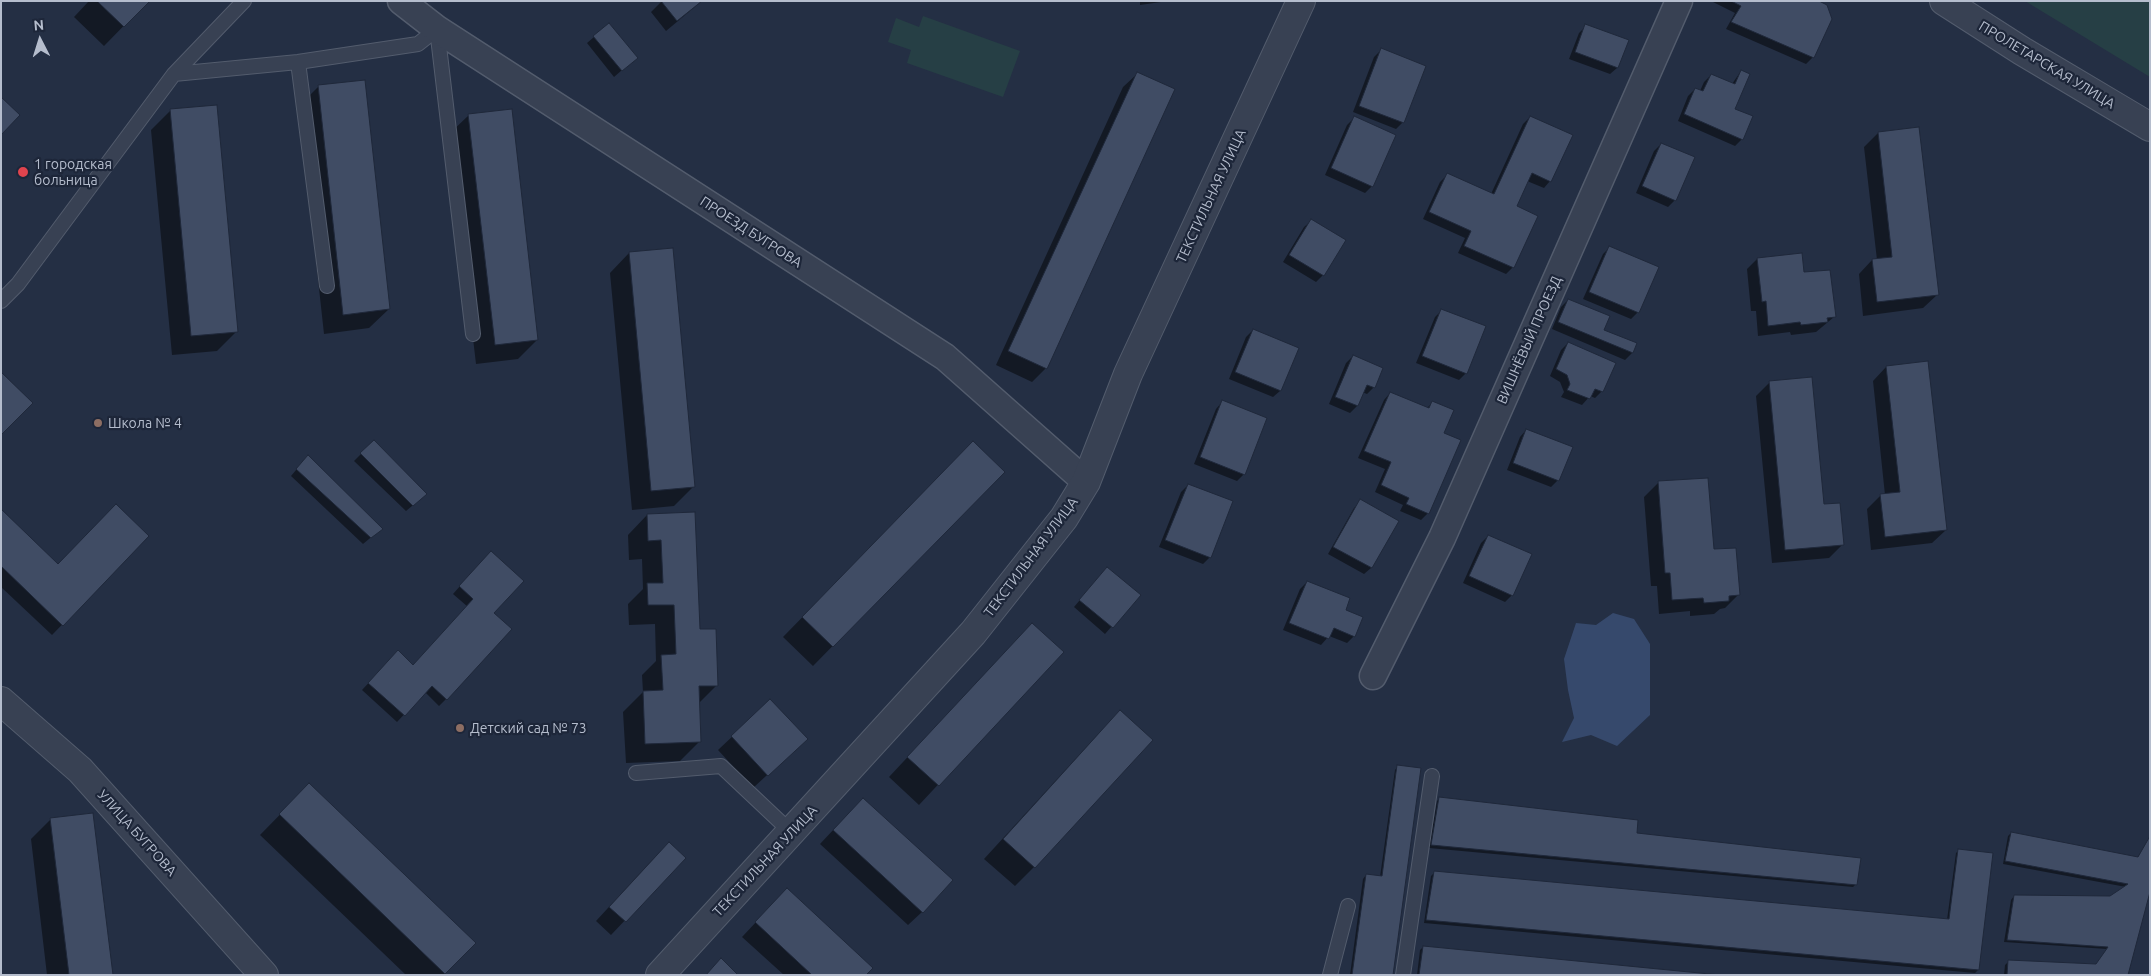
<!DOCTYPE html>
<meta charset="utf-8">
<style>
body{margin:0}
#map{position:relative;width:2151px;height:976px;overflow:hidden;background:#242f44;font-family:Ubuntu,sans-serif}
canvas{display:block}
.frame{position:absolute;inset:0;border:2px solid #b5bdcd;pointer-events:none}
.north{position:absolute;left:15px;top:15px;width:50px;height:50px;-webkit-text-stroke:4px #1d2639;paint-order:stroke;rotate:355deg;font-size:14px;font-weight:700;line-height:20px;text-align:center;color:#b5bdcd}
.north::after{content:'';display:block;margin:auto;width:18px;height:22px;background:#b5bdcd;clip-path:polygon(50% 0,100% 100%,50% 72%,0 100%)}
</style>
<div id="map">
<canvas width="2151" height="976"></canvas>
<div class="frame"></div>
<div class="north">N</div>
</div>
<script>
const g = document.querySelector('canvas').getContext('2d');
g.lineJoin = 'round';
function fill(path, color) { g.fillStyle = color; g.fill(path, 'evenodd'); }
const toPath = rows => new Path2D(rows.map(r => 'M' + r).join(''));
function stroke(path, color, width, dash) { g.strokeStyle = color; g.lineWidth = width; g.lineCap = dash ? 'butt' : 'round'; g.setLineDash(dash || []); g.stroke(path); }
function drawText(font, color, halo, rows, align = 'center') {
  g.font = font + ' Ubuntu,sans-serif'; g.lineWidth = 4.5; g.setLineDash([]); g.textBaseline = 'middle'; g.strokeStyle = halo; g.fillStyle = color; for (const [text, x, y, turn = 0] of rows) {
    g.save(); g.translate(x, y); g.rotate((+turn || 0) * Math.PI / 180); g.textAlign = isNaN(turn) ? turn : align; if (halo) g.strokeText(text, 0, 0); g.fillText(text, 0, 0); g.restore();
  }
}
const green = toPath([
 [2025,1,2150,1,2150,77],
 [923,16,1020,51,1003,97,907,63,911,50,888,42,896,18,919,27]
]);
const water = toPath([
 [1613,613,1634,619,1650,644,1650,715,1617,746,1591,735,1562,742,1574,718,1568,690,1564,659,1576,623,1596,625]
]);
const shadow = toPath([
 [89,1,148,1,104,46,74,17],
 [662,1,702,1,666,31,651,12],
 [1140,1,1168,1,1140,5],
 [1711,1,1816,1,1813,57,1806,64,1726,29,1735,13],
 [1586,26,1617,68,1610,74,1569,59,1579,33],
 [594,37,629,64,614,77,587,43],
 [1381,50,1403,122,1396,129,1353,112,1374,57],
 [1741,71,1734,109,1742,139,1735,146,1678,121,1688,96,1695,89,1700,91,1704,82,1711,75,1732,84],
 [1137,74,1046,368,1032,382,996,365,1123,87],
 [319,86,389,309,369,328,324,334,299,106],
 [171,110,237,331,217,351,172,355,151,130],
 [469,115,537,340,518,359,476,364,449,134],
 [1530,117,1550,181,1544,188,1527,181,1515,207,1513,267,1506,274,1458,253,1465,238,1423,219,1440,182,1447,175,1491,194,1523,124],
 [1354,118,1372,186,1365,193,1325,175,1347,125],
 [1878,133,1937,295,1923,308,1863,316,1859,274,1872,260,1877,260,1864,147],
 [1661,144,1675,200,1668,207,1636,193,1654,151],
 [1311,221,1344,240,1323,275,1316,282,1283,262,1304,227],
 [1610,247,1638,312,1631,319,1583,299,1603,254],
 [629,253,694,486,674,506,632,510,610,273],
 [1757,259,1803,274,1834,317,1816,332,1791,335,1790,332,1758,336,1756,311,1751,311,1747,269],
 [1568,300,1602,330,1636,344,1632,353,1625,360,1552,329,1561,307],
 [1442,310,1466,373,1459,380,1416,363,1435,317],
 [1253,330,1297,349,1280,391,1273,397,1229,379,1246,337],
 [1568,343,1602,391,1595,398,1590,396,1582,405,1561,397,1564,392,1560,382,1550,376,1561,350],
 [1353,356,1374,387,1367,394,1362,392,1357,406,1350,413,1329,404,1346,363],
 [1886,367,1946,530,1932,543,1871,550,1867,509,1881,495,1885,495,1873,381],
 [1770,382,1823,506,1843,544,1829,558,1772,563,1756,396],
 [1390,393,1426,409,1433,402,1442,433,1428,513,1421,520,1400,511,1403,505,1375,492,1385,469,1358,458,1384,400],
 [1222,402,1244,474,1237,481,1194,464,1216,409],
 [1526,430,1558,480,1551,487,1507,470,1520,437],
 [374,441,418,501,406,511,354,461],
 [954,462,1003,472,813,666,783,637],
 [301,464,381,529,363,544,291,476],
 [1658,483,1713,551,1739,594,1725,608,1720,609,1714,614,1690,616,1690,611,1659,614,1657,586,1651,586,1644,497],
 [1188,485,1210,557,1203,564,1159,547,1181,492],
 [1361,501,1397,521,1371,568,1364,574,1328,554,1354,508],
 [1,511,58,566,148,536,52,635,1,587],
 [694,513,699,631,717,685,698,704,700,741,680,761,626,763,623,712,643,692,642,675,656,661,655,624,629,625,628,604,643,589,642,559,629,560,628,535,647,515],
 [1488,536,1512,595,1505,602,1463,583,1481,543],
 [484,559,493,613,446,699,439,706,425,692,397,722,362,690,391,659,413,666,468,607,453,594],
 [1101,575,1139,595,1105,634,1074,607],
 [1307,582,1344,610,1354,636,1347,643,1329,636,1321,645,1283,630,1300,589],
 [1032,624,1062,652,919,805,889,777],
 [770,701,792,752,753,788,718,750],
 [1101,731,1034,867,1015,886,984,859],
 [1398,766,1392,975,1350,975,1363,879,1366,875,1380,877,1395,770],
 [309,785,474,943,443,975,406,975,260,835],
 [1440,798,1636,834,1856,884,1853,887,1429,848,1437,801],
 [849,813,922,912,908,925,820,844],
 [51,819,112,975,47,975,31,839],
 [2011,833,2137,858,2150,837,2127,975,2004,975,2005,965,2008,962,2096,965,2107,949,2004,942,2011,900,2014,896,2111,897,2126,887,2003,864,2008,836],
 [1959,850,1978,970,1975,973,1424,923,1431,876,1434,873,1947,920,1956,853],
 [655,857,684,858,611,935,596,921],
 [773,904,865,975,784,975,742,937],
 [1423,947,1707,975,1417,975,1420,950]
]);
const building = toPath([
 [97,1,150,1,124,27,97,1],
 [661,1,702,1,677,21,661,1],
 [1731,1,1819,1,1827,5,1832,19,1814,58,1731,22,1741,6,1731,1],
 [609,23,638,58,622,71,593,36,609,23],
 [1585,24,1629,40,1618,68,1575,52,1585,24],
 [1381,48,1426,66,1404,123,1359,106,1381,48],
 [1741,70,1750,74,1735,109,1753,116,1743,140,1684,114,1695,88,1703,91,1711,74,1735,84,1741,70],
 [1137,72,1175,89,1047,369,1008,351,1137,72],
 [365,80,390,309,343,315,318,85,365,80],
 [1,97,20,115,1,135,1,97],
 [217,105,238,332,191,336,170,109,217,105],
 [512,109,538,340,495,345,468,114,512,109],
 [1354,116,1396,135,1373,187,1331,168,1354,116],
 [1530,116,1573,135,1551,182,1532,173,1517,206,1538,216,1514,268,1464,246,1471,231,1429,212,1447,173,1494,194,1530,116],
 [1919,127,1939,295,1877,302,1872,259,1892,257,1878,132,1919,127],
 [1661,143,1695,157,1676,201,1642,186,1661,143],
 [1311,219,1346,240,1324,276,1289,255,1311,219],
 [1609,246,1659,267,1639,313,1589,292,1609,246],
 [673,248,695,487,651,491,629,252,673,248],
 [1802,253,1804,272,1830,270,1836,317,1827,318,1828,322,1801,325,1800,322,1768,326,1766,301,1762,302,1757,258,1802,253],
 [1568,299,1610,316,1604,330,1637,343,1633,353,1558,322,1568,299],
 [1441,309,1486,326,1467,374,1422,356,1441,309],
 [1253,329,1299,348,1281,391,1235,372,1253,329],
 [1568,342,1616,363,1603,392,1595,389,1590,399,1567,390,1570,384,1567,375,1556,369,1568,342],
 [1353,355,1383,368,1375,388,1367,385,1358,406,1335,397,1353,355],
 [1928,361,1947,530,1885,537,1880,494,1900,492,1886,366,1928,361],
 [1,372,33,403,1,435,1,372],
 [1812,377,1824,504,1840,503,1844,545,1785,550,1769,381,1812,377],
 [1390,392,1429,408,1432,401,1454,410,1444,433,1461,440,1429,514,1406,504,1409,498,1381,485,1391,462,1364,451,1390,392],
 [1222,400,1267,418,1245,475,1200,457,1222,400],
 [1526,429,1573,447,1559,481,1513,463,1526,429],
 [374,440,427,494,413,506,360,453,374,440],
 [973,441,1005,472,833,647,802,617,973,441],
 [308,455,383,529,371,538,296,469,308,455],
 [1708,478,1714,549,1736,548,1740,595,1729,596,1729,601,1704,603,1703,598,1672,600,1670,573,1665,573,1658,481,1708,478],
 [1188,484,1233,501,1211,558,1165,540,1188,484],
 [1360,499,1399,521,1372,568,1333,547,1360,499],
 [116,504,149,536,63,626,1,566,1,509,58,564,116,504],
 [695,512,700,629,716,629,718,686,699,686,701,742,645,744,643,691,663,690,661,655,676,654,674,605,648,605,647,583,663,583,661,540,648,541,647,514,695,512],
 [1488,535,1532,554,1513,596,1469,576,1488,535],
 [491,551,524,581,494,613,512,629,447,700,432,686,405,716,368,683,398,650,413,665,473,599,459,586,491,551],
 [1107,567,1141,595,1113,628,1079,600,1107,567],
 [1307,581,1350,598,1346,610,1363,617,1355,637,1334,628,1329,639,1289,623,1307,581],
 [1032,623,1064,652,939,786,907,757,1032,623],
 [770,699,808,739,768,776,731,736,770,699],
 [1120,710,1153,740,1035,868,1003,839,1120,710],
 [1397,765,1421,768,1393,975,1352,975,1366,874,1382,876,1397,765],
 [309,783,476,943,445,974,279,814,309,783],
 [1439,797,1638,820,1637,833,1861,858,1857,885,1431,845,1439,797],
 [863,798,953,880,923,913,833,830,863,798],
 [93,813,113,975,69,975,50,818,93,813],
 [2011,832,2138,857,2150,836,2150,892,2128,975,2007,975,2008,960,2096,964,2108,947,2007,940,2014,895,2110,896,2128,884,2005,861,2011,832],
 [669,842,686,858,626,922,609,907,669,842],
 [1958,849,1993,853,1979,970,1426,920,1434,871,1949,919,1958,849],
 [787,888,873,968,866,975,812,975,755,922,787,888],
 [1423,946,1720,975,1419,975,1423,946],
 [721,958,738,975,706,975,721,958]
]);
const service = toPath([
 [437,29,473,334],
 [298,62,327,286],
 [174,74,298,62,418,44,437,29],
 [1,301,18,284,174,74,244,1],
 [636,773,721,766,792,833],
 [1330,975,1348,906],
 [1403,975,1432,776]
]);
const minor = toPath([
 [401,1,437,29,945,357,1086,482],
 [1373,676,1442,538,1679,1]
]);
const tertiary = toPath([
 [1944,1,2022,51,2150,127],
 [1,701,80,770,264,975],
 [660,975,973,633,1064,518,1086,482,1128,374,1301,1]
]);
const markers = [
 [23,172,6,"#e0444e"],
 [98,423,5,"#8d6e63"],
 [460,728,5,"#8d6e63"]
];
const streetNames = [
 ["ПРОЛЕТАРСКАЯ УЛИЦА",2047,65,31],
 ["ТЕКСТИЛЬНАЯ УЛИЦА",1211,196,-65],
 ["ПРОЕЗД БУГРОВА",751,232,33],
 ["ВИШНЁВЫЙ ПРОЕЗД",1529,340,-66],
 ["ТЕКСТИЛЬНАЯ УЛИЦА",1031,557,-53],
 ["УЛИЦА БУГРОВА",137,833,48],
 ["ТЕКСТИЛЬНАЯ УЛИЦА",765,861,-47]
];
const poiNames = [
 ["1 городская",34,164],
 ["больница",34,180],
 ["Школа № 4",108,423],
 ["Детский сад № 73",470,728]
];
fill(green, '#263f45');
fill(water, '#36496c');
fill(shadow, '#0007');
fill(building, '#404c64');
stroke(building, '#1f283a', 1);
stroke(service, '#535c6d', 16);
stroke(minor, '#535c6d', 29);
stroke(tertiary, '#535c6d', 30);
stroke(service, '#384153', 14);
stroke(minor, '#384153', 26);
stroke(tertiary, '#384153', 28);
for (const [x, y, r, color] of markers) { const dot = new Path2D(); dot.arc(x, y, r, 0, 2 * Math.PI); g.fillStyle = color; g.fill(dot); stroke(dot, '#1d2639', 2); }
drawText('14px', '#b5bdcd', '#1d2639', streetNames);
drawText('14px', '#b5bdcd', '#1d2639', poiNames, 'left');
</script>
